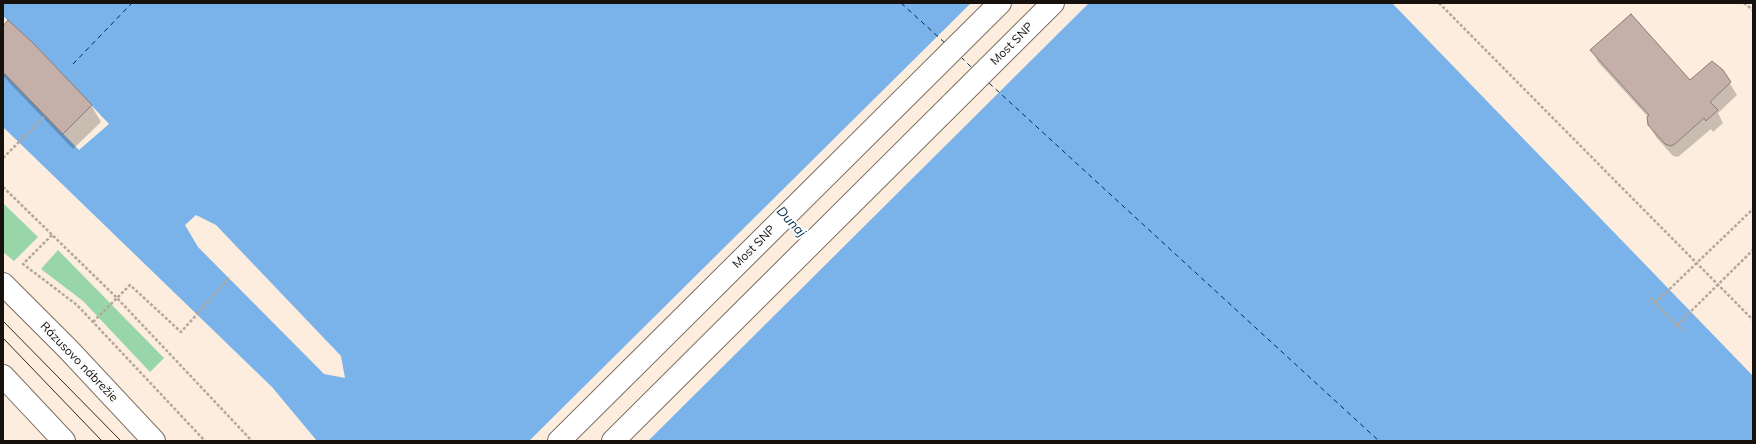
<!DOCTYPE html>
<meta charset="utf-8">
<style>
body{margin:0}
#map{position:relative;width:1756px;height:444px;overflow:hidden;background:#fcedde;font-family:Mulish,sans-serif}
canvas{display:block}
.frame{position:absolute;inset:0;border:4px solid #16110c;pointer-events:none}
</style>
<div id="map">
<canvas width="1756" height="444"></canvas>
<div class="frame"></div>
</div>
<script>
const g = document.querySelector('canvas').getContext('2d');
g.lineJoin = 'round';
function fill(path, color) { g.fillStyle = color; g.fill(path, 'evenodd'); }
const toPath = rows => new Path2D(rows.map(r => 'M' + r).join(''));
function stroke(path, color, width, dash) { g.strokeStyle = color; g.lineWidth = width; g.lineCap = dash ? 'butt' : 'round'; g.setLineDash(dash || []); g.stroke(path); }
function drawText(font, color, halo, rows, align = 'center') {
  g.font = font + ' Mulish,sans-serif'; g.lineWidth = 4; g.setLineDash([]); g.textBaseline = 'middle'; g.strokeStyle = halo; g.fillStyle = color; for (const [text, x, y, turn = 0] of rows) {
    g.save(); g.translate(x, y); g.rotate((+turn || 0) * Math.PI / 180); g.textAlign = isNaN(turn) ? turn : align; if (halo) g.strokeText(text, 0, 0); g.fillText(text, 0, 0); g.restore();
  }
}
const green = toPath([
 [3,203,38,237,14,261,3,252],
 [58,250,164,358,150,372,83,301,41,269]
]);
const water = toPath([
 [3,3,1392,3,1753,376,1753,441,317,441,272,387,3,127]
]);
const pier = toPath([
 [971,3,1089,3,648,441,529,441],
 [3,16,32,42,109,124,79,150,3,72],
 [196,215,216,225,341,356,345,378,324,374,198,247,185,225]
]);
const shadow = toPath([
 [3,27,91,105,101,122,73,149,3,76],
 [1592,50,1690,81,1722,71,1737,95,1718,113,1723,123,1713,132,1711,129,1678,157,1673,156,1656,137,1649,125,1648,117,1598,62]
]);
const ferry = toPath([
 [901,3,945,43],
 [961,57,973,69],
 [73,64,132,3],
 [989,83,1379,441]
]);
const building = toPath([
 [1631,14,1690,80,1712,61,1723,70,1731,82,1710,102,1718,110,1706,121,1704,118,1675,144,1671,146,1665,144,1648,125,1647,117,1649,115,1590,50,1631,14],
 [8,20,32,42,92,105,63,134,3,72,3,26,8,20]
]);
const path = toPath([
 [1439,3,1753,320],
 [1744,3,1753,10],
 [3,158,45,116],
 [3,187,116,297,252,441],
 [52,235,23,264,77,305,205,441],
 [1650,298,1683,331],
 [1655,303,1753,209],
 [93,322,130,285,181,332,230,277],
 [1677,325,1753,250]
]);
const secondary = toPath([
 [3,284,68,349,154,441],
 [3,376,64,441],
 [559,441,1000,3],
 [613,441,1053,3]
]);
const tram = toPath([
 [3,321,121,441],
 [3,338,102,441]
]);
const streetNames = [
 ["Most SNP",1012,44,-45],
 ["Most SNP",754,247,-45],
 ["Rázusovo nábrežie",79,362,46]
];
const waterNames = [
 ["Dunaj",791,222,47]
];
fill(green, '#98d6a9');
fill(water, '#79b3ea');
fill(pier, '#fcedde');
fill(shadow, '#0003');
stroke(ferry, '#002c4f', 1, [5, 4]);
fill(building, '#c4afa9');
stroke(building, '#8d7a74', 1);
stroke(secondary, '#7d7164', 24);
stroke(path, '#b3a79b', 2.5, [3, 2]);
stroke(secondary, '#fff', 22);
stroke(tram, '#302a24', 1);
drawText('12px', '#16110c', '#fdfdfd', streetNames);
drawText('italic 13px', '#002c4f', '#fdfdfd', waterNames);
</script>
